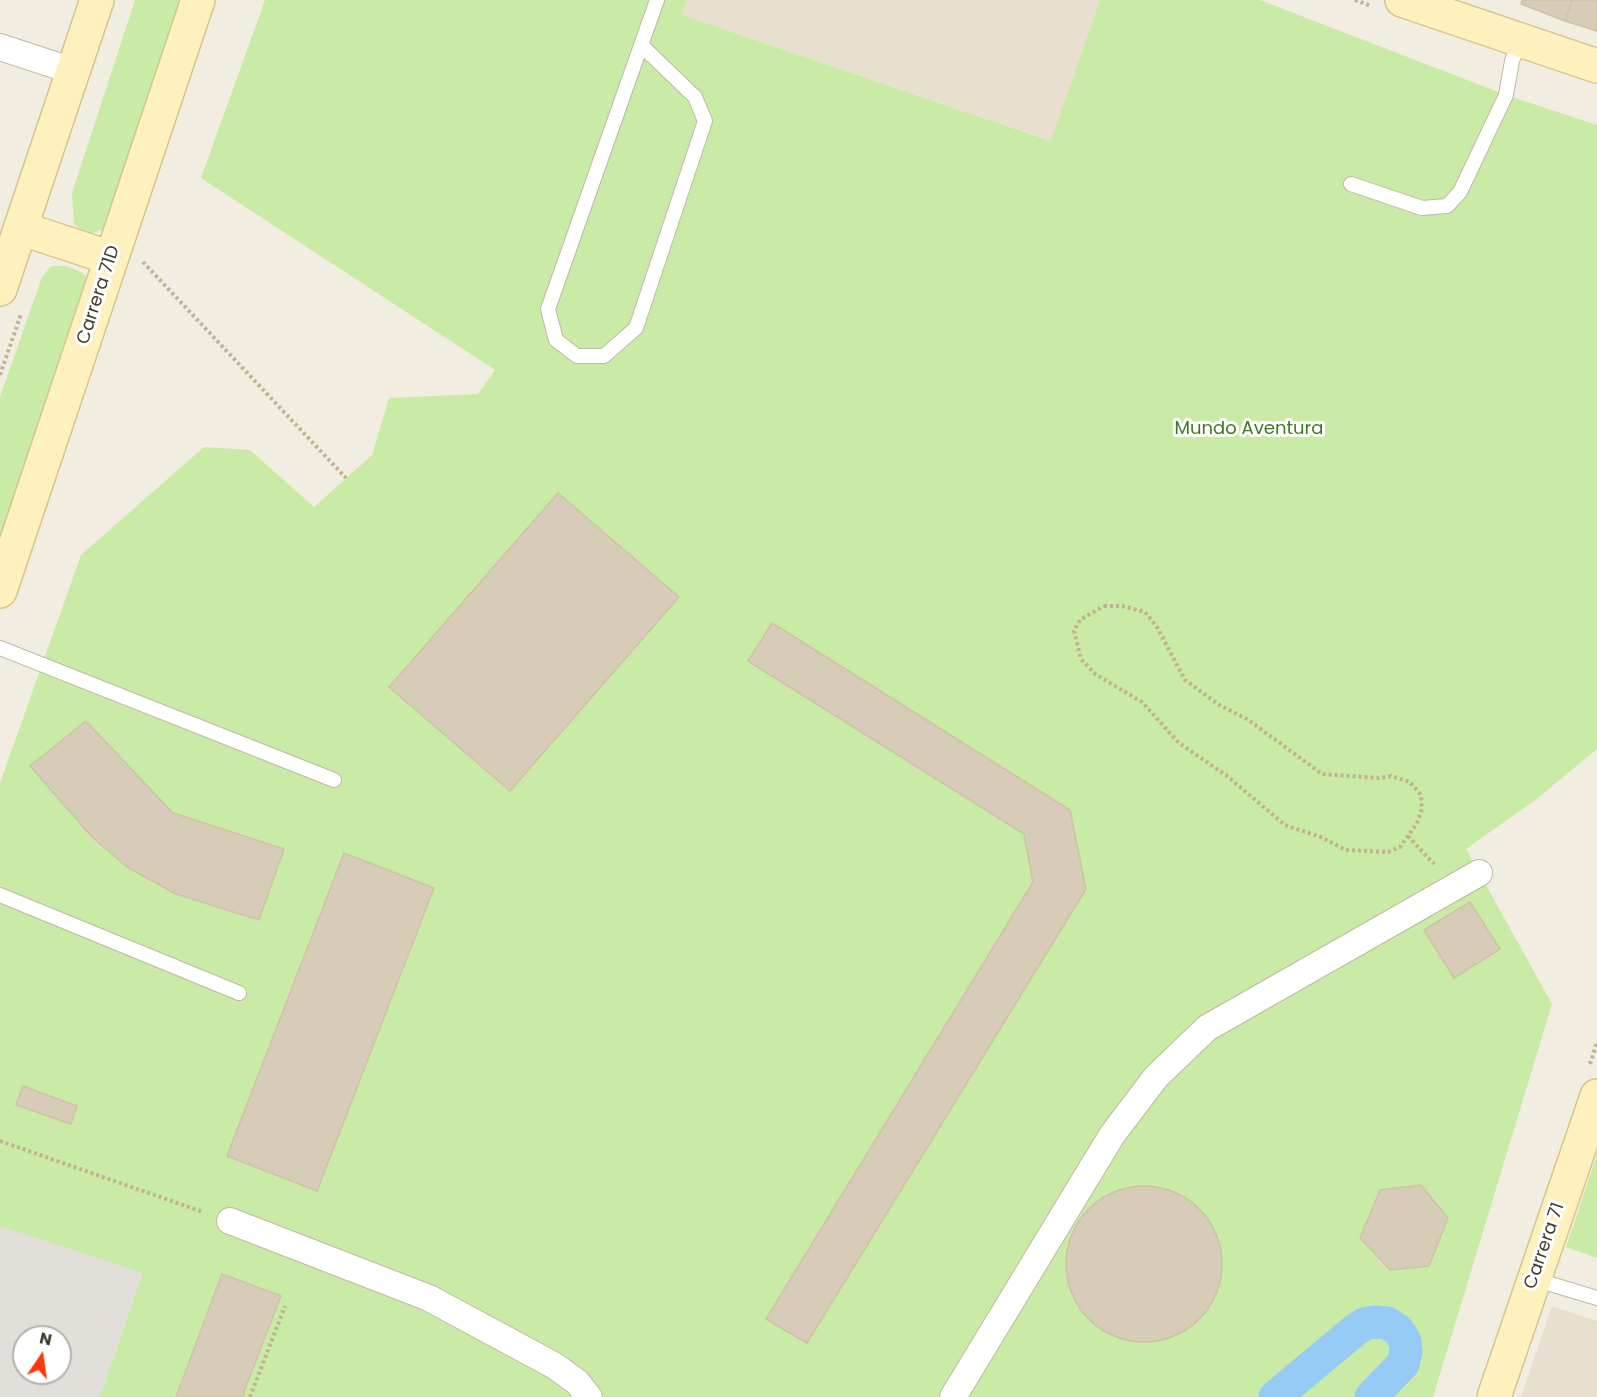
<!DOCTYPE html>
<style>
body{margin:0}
#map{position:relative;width:1597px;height:1397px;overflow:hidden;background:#f2ede1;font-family:Poppins,sans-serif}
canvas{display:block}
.north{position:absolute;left:12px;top:1325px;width:60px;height:60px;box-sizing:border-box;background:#fff;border:2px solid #b4b1ad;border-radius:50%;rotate:13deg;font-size:16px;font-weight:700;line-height:24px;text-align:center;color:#433d31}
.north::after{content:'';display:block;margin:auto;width:21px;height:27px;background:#ff380b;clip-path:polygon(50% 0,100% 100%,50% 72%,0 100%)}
</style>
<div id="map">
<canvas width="1597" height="1397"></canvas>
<div class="north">N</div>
</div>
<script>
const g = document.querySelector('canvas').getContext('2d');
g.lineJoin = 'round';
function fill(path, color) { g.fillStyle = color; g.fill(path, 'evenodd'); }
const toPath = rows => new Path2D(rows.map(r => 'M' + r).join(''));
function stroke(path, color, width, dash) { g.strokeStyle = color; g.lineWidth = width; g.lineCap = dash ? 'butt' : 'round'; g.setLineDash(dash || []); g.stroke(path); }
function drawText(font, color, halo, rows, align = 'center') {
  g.font = font + ' Poppins,sans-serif'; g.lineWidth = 6; g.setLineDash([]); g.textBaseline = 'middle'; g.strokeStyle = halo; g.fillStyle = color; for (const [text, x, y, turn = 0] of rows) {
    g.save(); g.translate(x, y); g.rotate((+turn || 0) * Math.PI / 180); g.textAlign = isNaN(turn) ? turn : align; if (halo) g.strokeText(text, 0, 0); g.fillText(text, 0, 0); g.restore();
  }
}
const residential = toPath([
 [687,0,1100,0,1052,141,682,15],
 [1552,1306,1597,1321,1597,1397,1521,1397]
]);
const green = toPath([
 [135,0,185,0,112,225,93,233,81,230,74,224,72,193],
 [265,0,687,0,682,15,1051,141,1100,0,1260,0,1506,95,1597,125,1597,749,1538,798,1466,849,1552,1004,1433,1397,0,1397,0,783,81,555,204,447,250,450,314,507,372,455,389,398,478,394,495,370,201,178],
 [24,1337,60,1337,60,1373,24,1373],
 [51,266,67,266,83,273,89,282,0,540,0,397,42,277],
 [1597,1155,1597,1258,1566,1247]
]);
const parking = toPath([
 [0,1226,143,1273,100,1397,0,1397],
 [24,1337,60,1337,60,1373,24,1373]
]);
const canal = toPath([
 [1275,1397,1354,1331,1364,1324,1375,1322,1387,1323,1398,1330,1405,1341,1406,1352,1403,1364,1371,1397]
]);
const building = toPath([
 [1522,0,1572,0,1565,21,1521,4,1522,0],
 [1572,0,1597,0,1597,31,1565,21,1572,0],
 [558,493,679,597,510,791,389,687,558,493],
 [772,623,1070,810,1086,889,807,1343,766,1319,1033,882,1024,834,748,661,772,623],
 [86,721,173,813,284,849,259,920,176,894,127,867,92,837,30,766,86,721],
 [344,853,434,888,317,1191,227,1156,344,853],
 [1470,902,1500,949,1454,978,1424,930,1470,902],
 [23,1086,77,1106,71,1124,16,1105,23,1086],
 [1421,1185,1448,1218,1429,1266,1390,1270,1360,1238,1380,1190,1421,1185],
 '1066 1264a78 78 0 1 1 156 0a78 78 0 1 1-156 0Z',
 [222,1274,281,1296,242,1397,176,1397,222,1274]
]);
const path = toPath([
 [1355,0,1371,6],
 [143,262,346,478],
 [0,375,21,314],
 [1104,606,1122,606,1145,612,1157,627,1185,680,1221,706,1247,719,1322,774,1379,778,1391,776,1410,782,1421,795,1422,809,1417,823,1400,847,1388,852,1346,850,1321,837,1285,825,1227,776,1179,743,1142,702,1095,674,1081,659,1074,631,1080,620,1104,606],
 [1408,836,1434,864],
 [1590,1064,1597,1042],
 [0,1141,203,1212],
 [250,1397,285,1306]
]);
const lane = toPath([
 [641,45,695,97,705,121,636,328,604,356,577,356,556,340,548,309,657,0],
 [1351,184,1422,208,1447,206,1460,192,1506,95,1512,61,1520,40],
 [0,648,334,780],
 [0,895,239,993],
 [1534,1279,1597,1298]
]);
const street = toPath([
 [0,47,73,71],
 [230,1221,429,1298,555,1366,577,1382,589,1397],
 [953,1397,1112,1135,1156,1077,1207,1028,1479,873]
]);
const secondary = toPath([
 [1402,0,1597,66],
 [20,228,111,258],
 [0,289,97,0],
 [0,591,198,0],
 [1494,1397,1597,1096]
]);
const streetNames = [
 ["Carrera 71D",99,295,-72],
 ["Carrera 71",1545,1246,-71]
];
const parkNames = [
 ["Mundo Aventura",1249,429]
];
fill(residential, '#e7e0ce');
fill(green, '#c9eba5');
fill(parking, '#e2dfda');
stroke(canal, '#96cbf5', 33);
fill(building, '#d7ccb8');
stroke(building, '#d0c2a8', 1.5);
stroke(lane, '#c0b8a6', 16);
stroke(street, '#c0b8a6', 28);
stroke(secondary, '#d6c58c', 36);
stroke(path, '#c1b293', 4, [3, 3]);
stroke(lane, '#fff', 14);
stroke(street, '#fff', 26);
stroke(secondary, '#fff1be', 33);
drawText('18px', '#433d31', '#fff', streetNames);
drawText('18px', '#3f7921', '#fff', parkNames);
</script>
